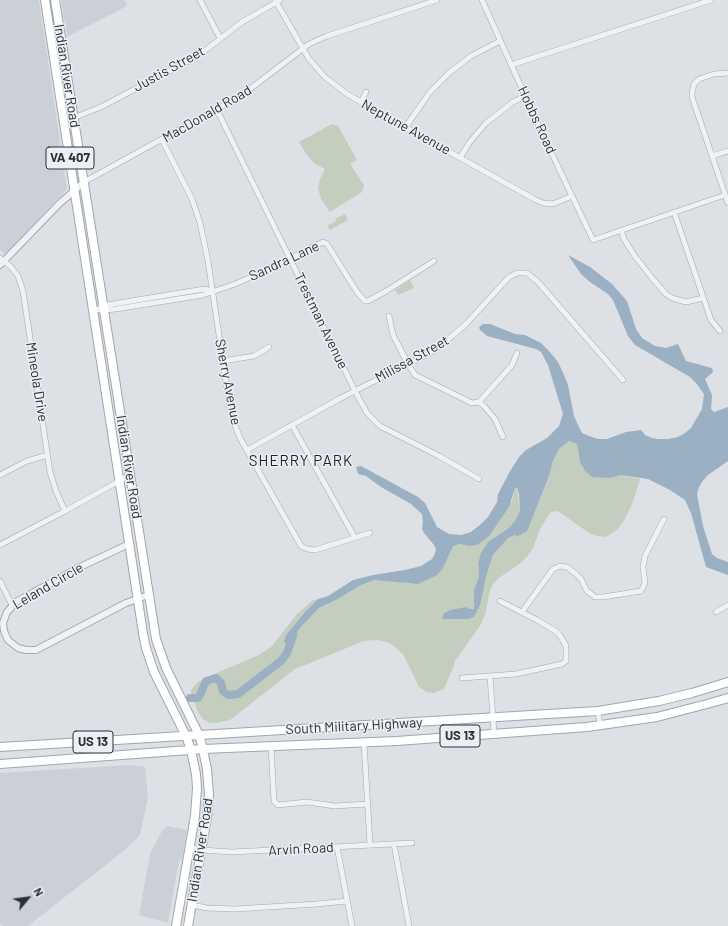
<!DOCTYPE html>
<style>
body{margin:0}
#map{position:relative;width:728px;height:926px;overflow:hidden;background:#dde1e5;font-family:Barlow,sans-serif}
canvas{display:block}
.north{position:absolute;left:8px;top:878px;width:40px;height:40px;-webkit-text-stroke:3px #eceff3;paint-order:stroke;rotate:61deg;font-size:11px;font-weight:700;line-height:16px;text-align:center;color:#28303a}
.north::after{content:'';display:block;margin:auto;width:14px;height:18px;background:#28303a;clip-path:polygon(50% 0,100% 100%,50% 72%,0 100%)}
</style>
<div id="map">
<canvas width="728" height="926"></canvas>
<div class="north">N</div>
</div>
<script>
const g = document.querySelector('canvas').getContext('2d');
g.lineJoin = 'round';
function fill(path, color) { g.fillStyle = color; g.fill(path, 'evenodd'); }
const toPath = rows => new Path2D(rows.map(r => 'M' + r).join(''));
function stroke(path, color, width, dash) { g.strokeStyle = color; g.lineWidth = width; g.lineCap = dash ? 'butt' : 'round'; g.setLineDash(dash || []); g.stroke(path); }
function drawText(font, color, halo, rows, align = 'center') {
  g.font = font + ' Barlow,sans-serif'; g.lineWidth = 3; g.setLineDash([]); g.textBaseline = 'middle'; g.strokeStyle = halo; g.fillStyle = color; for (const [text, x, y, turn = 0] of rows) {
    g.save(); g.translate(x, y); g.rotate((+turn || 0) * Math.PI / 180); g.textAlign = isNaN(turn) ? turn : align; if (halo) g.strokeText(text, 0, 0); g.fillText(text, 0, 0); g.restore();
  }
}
const built = toPath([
 [0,0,39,0,67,189,5,254,0,250],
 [61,0,124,0,127,6,67,37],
 [129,765,145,767,148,797,140,835,126,849,28,926,3,926,0,923,0,773],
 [167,826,187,830,182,859,179,861,168,923,139,915,150,854,162,831]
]);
const green = toPath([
 [332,124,338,126,357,160,350,164,364,185,362,192,330,212,321,199,318,188,320,179,325,169,315,164,307,155,299,142],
 [345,214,348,220,330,230,327,226,336,221,335,219],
 [410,280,414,288,398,295,395,290],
 [569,441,577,444,580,462,610,478,621,475,640,479,633,502,625,519,616,531,605,537,597,536,589,533,558,511,551,512,541,527,533,548,529,554,522,562,499,578,493,584,489,593,486,612,480,626,455,661,453,668,444,689,434,693,427,692,419,687,403,654,395,647,389,643,377,640,364,641,295,669,230,720,216,723,210,723,203,719,198,712,191,694,191,690,198,682,207,677,259,655,271,647,297,614,312,601,318,599,305,612,286,635,291,645,299,629,319,608,338,599,359,586,374,580,398,581,409,584,453,546,460,544,468,546,512,501,515,488,517,488,520,510,516,519,510,527,489,541,478,564,479,576,474,590,475,609,470,609,465,607,450,610,444,613,443,619,469,619,474,617,493,555,508,538,515,535,535,511,549,476,553,461,559,449]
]);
const water = toPath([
 [568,255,590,267,612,284,627,301,636,329,642,338,655,346,666,348,678,344,686,361,712,368,713,372,705,379,712,395,711,409,714,412,728,407,728,461,708,475,702,482,699,487,697,494,703,526,712,554,717,558,728,562,728,575,706,567,691,513,685,500,670,490,648,479,621,475,610,478,592,477,585,471,580,462,577,444,569,441,559,449,553,461,549,476,527,531,518,536,515,535,508,538,493,555,486,577,480,605,474,617,469,619,442,619,444,613,450,610,465,607,470,609,474,609,474,590,479,576,478,564,481,553,489,541,510,527,516,519,520,510,519,494,517,488,515,488,509,507,489,536,477,545,468,546,460,544,453,546,443,568,437,575,418,584,374,580,359,586,338,599,319,608,299,629,291,645,289,646,284,642,286,635,305,612,318,599,328,596,353,580,373,575,405,570,421,566,432,559,435,553,436,549,434,545,424,533,422,529,423,522,422,514,411,504,381,487,366,476,358,474,356,467,361,466,418,497,425,503,437,527,449,534,461,535,471,532,481,524,488,517,497,502,498,494,509,473,519,457,526,450,547,438,559,426,563,414,548,365,541,352,536,349,487,336,480,330,479,327,483,324,490,324,515,334,525,335,541,343,549,351,558,362,564,375,568,385,574,416,578,425,582,433,589,436,598,439,607,439,626,432,641,430,645,435,652,438,658,439,668,439,678,437,685,433,691,428,702,409,704,394,696,383,690,377,635,345,628,336,613,300,608,294,590,282,581,274]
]);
const river = toPath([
 [190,698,198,698,200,695,206,681,216,678,221,683,223,691,225,693,229,695,238,694,281,661,287,653,293,636]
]);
const minor = toPath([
 [200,0,220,38],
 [275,0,309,59,325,77,347,94,385,116,536,200,543,203,553,204,572,196],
 [482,0,542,133,593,240,725,195],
 [511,65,711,0],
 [728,73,714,74,699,79,694,84,692,93,692,97,728,203],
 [361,102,366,92],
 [217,110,355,391,367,413,380,426,439,456,479,479],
 [73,118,101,107,198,56,242,22,280,0],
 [405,128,430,92,449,73,471,56,500,41],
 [162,140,192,199,200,223,208,261,230,409,236,428,240,438,301,546,307,549,315,550,370,533],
 [712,156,728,151],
 [460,158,469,143,486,123,513,102,525,96],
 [84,182,242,95,309,44,327,36,437,0],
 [674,212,711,320,720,331],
 [621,230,624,239,634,255,652,278,666,294,672,298,686,302,703,298],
 [0,258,11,267,18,276,23,291,50,472,56,491,65,511],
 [101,306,204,289,212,291],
 [93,309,104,310,116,309,203,295,235,284,263,272,323,242,327,244,357,292,365,301,368,301,388,290,434,261],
 [389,316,393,335,408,364,415,375,472,403,479,402],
 [223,361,254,356,269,347],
 [479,402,512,365,517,353],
 [479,402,484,406,495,419,503,437],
 [292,425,355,538],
 [247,450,339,399,433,351,443,344,467,323,509,277,517,273,527,273,538,282,623,380],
 [0,475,27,461,48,455],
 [0,545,65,511,130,475],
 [0,581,12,605],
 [522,612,553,569,560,566,567,567,576,574,581,579,587,591,595,597,603,597,641,591,645,583,643,567,645,556,664,519],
 [716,612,728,605],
 [490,676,494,733],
 [462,678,516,674,562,664,566,661,566,646,561,637,557,632,537,620,500,601],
 [598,711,600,725],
 [364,743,370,845],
 [271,746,274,801,278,805,307,802,335,806,368,804],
 [394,844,409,926],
 [190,847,201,850,232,852,412,843],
 [337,847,352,926],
 [192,905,207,908,235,909,317,904,347,901]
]);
const tertiary = toPath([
 [0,265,59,204,84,182],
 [129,544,78,568,16,602,7,612,3,623,4,631,8,640,18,648,26,650,36,650,126,603,148,595]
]);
const primary = toPath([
 [45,0,143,633,146,648,154,672,186,736,191,750,196,774,197,788,195,816,176,926],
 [55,0,156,639,166,668,199,735,202,745,207,769,209,795,207,817,188,926],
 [0,747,598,711,659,701,692,693,728,682],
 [0,764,203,749,397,741,587,727,657,717,707,704,728,698]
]);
const shields = [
 [70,158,48],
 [460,736,40],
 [93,742,40]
];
const shieldNames = [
 ["VA 407",70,158],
 ["US 13",460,736],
 ["US 13",93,742]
];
const streetNames = [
 ["Justis Street",169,69,-29],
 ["Indian River Road",67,76,81],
 ["MacDonald Road",207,114,-30],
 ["Hobbs Road",537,120,65],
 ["Neptune Avenue",406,127,29],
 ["Sandra Lane",284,261,-25],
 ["Trestman Avenue",321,321,64],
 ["Milissa Street",412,359,-29],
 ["Mineola Drive",37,382,81],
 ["Sherry Avenue",228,382,79],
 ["Indian River Road",129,467,81],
 ["Leland Circle",48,586,-30],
 ["South Military Highway",354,726,-3],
 ["Arvin Road",301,849,-3],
 ["Indian River Road",200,850,-81]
];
const neighbourhoodNames = [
 ["SHERRY PARK",301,461]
];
fill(built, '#cbd0d6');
fill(green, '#c4cebf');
fill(water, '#9bb0c2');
stroke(river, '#9bb0c2', 8);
stroke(minor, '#a3a8ae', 6);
stroke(tertiary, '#a3a8ae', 8);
stroke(primary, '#9ea6af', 10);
stroke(minor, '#eff1f4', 5);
stroke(tertiary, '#eff1f4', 6);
stroke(primary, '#fff', 8);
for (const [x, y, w] of shields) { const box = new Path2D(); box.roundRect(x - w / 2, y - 11, w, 22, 3); g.fillStyle = '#eceff3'; g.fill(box); stroke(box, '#28303a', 1); }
drawText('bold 13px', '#28303a', null, shieldNames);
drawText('14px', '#28303a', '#eceff3', streetNames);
g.letterSpacing = '1px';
drawText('15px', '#1a212a', '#eceff3', neighbourhoodNames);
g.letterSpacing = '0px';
</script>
